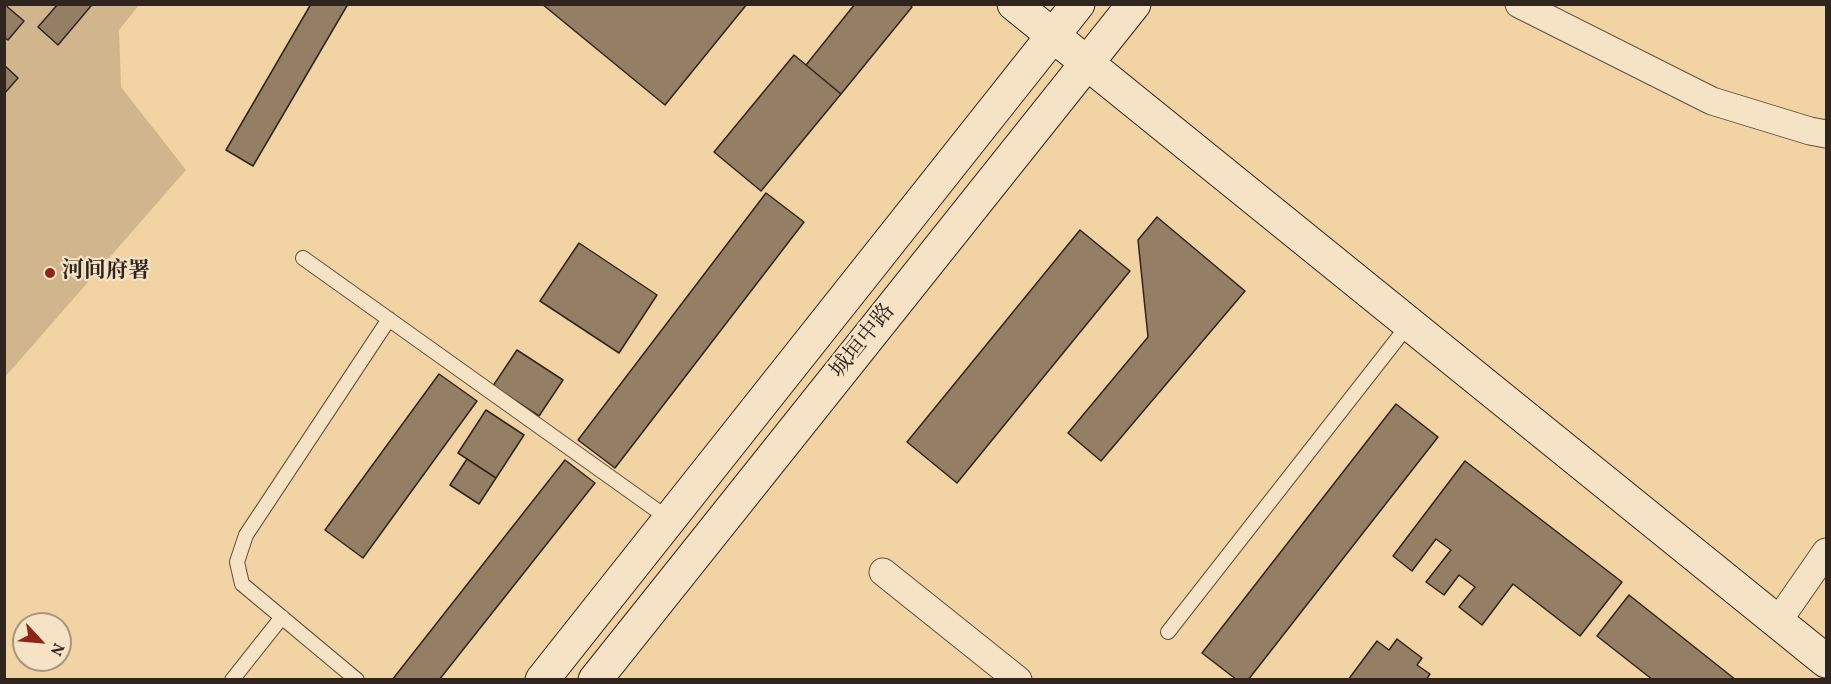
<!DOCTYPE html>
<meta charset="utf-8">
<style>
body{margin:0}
#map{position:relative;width:1831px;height:684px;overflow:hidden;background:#f1d3a4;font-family:Vollkorn,serif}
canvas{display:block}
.frame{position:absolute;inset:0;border:6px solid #30241e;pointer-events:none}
.north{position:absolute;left:12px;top:612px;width:60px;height:60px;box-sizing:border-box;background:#f6e2c4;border:2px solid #a79682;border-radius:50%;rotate:116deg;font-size:16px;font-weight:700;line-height:24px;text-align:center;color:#30241e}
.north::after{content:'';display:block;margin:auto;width:21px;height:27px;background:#8f2418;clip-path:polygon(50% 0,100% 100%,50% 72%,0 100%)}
</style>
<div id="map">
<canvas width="1831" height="684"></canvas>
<div class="frame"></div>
<div class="north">N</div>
</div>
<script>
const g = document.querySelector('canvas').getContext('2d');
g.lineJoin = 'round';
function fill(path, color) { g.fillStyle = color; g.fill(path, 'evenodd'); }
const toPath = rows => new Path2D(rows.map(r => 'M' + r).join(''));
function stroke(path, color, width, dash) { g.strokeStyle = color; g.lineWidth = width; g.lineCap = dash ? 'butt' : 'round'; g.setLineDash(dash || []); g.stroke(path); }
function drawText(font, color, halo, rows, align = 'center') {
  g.font = font + ' Vollkorn,"Noto Serif SC",serif'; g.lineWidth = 4.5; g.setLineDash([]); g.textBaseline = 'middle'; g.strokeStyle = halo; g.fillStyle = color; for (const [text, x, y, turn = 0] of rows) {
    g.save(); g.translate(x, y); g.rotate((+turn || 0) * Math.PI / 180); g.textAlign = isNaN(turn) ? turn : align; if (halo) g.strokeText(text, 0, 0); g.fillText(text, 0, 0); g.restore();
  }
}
const green = toPath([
 [5,5,139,5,119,30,121,87,186,170,5,377]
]);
const building = toPath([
 [4,4,24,21,8,40,4,37,4,4],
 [58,4,89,4,91,6,58,45,38,27,58,4],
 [311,4,348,4,253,166,226,150,311,4],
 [542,4,747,4,665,105,542,4],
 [855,4,909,4,912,7,841,94,806,65,855,4],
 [794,55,841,94,761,191,714,152,794,55],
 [4,65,18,78,4,94,4,65],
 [766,193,804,222,615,468,578,440,766,193],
 [1157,217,1245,291,1101,461,1068,433,1148,337,1138,240,1157,217],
 [1080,230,1130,271,957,483,907,442,1080,230],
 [579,243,657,295,619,353,540,301,579,243],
 [517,350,563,380,539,416,493,386,517,350],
 [439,374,477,401,363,558,325,530,439,374],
 [1396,404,1438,437,1248,680,1237,680,1202,653,1396,404],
 [486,410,524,435,496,478,458,453,486,410],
 [467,459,496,478,479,504,450,485,467,459],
 [565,460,595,483,439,680,392,680,565,460],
 [1465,461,1622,582,1580,636,1513,584,1482,625,1459,607,1475,587,1459,575,1444,595,1426,582,1451,550,1436,539,1412,571,1393,556,1465,461],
 [1629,595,1736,680,1653,680,1597,636,1629,595],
 [1397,639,1422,658,1417,665,1430,674,1426,680,1348,680,1377,641,1389,650,1397,639]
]);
const lane = toPath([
 [303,258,669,519],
 [1168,632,1409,324],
 [232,680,282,617],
 [357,680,242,584,237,562,246,535,389,319]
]);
const street = toPath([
 [1519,4,1712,101,1810,131,1826,134],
 [883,572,1018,680],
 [1778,621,1826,552]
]);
const secondary = toPath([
 [1014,4,1826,661],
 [542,680,1078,4],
 [595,680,1134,4]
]);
const markers = [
 [50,273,6,"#8f2418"]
];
const poiNames = [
 ["河间府署",62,273]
];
const streetNames = [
 ["城垣中路",864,342,-51]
];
fill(green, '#d0b58d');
fill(building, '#947f64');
stroke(building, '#30241e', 1.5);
stroke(lane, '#605040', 16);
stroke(street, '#605040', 29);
stroke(secondary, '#30241e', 35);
stroke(lane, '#f6e2c4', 14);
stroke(street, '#f6e2c4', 27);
stroke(secondary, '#f6e2c4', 33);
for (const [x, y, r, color] of markers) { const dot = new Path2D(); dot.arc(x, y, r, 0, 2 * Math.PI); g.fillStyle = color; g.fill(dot); stroke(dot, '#f6e2c4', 2); }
drawText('bold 22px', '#30241e', '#f6e2c4', poiNames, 'left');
drawText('22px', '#30241e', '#f6e2c4', streetNames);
</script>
